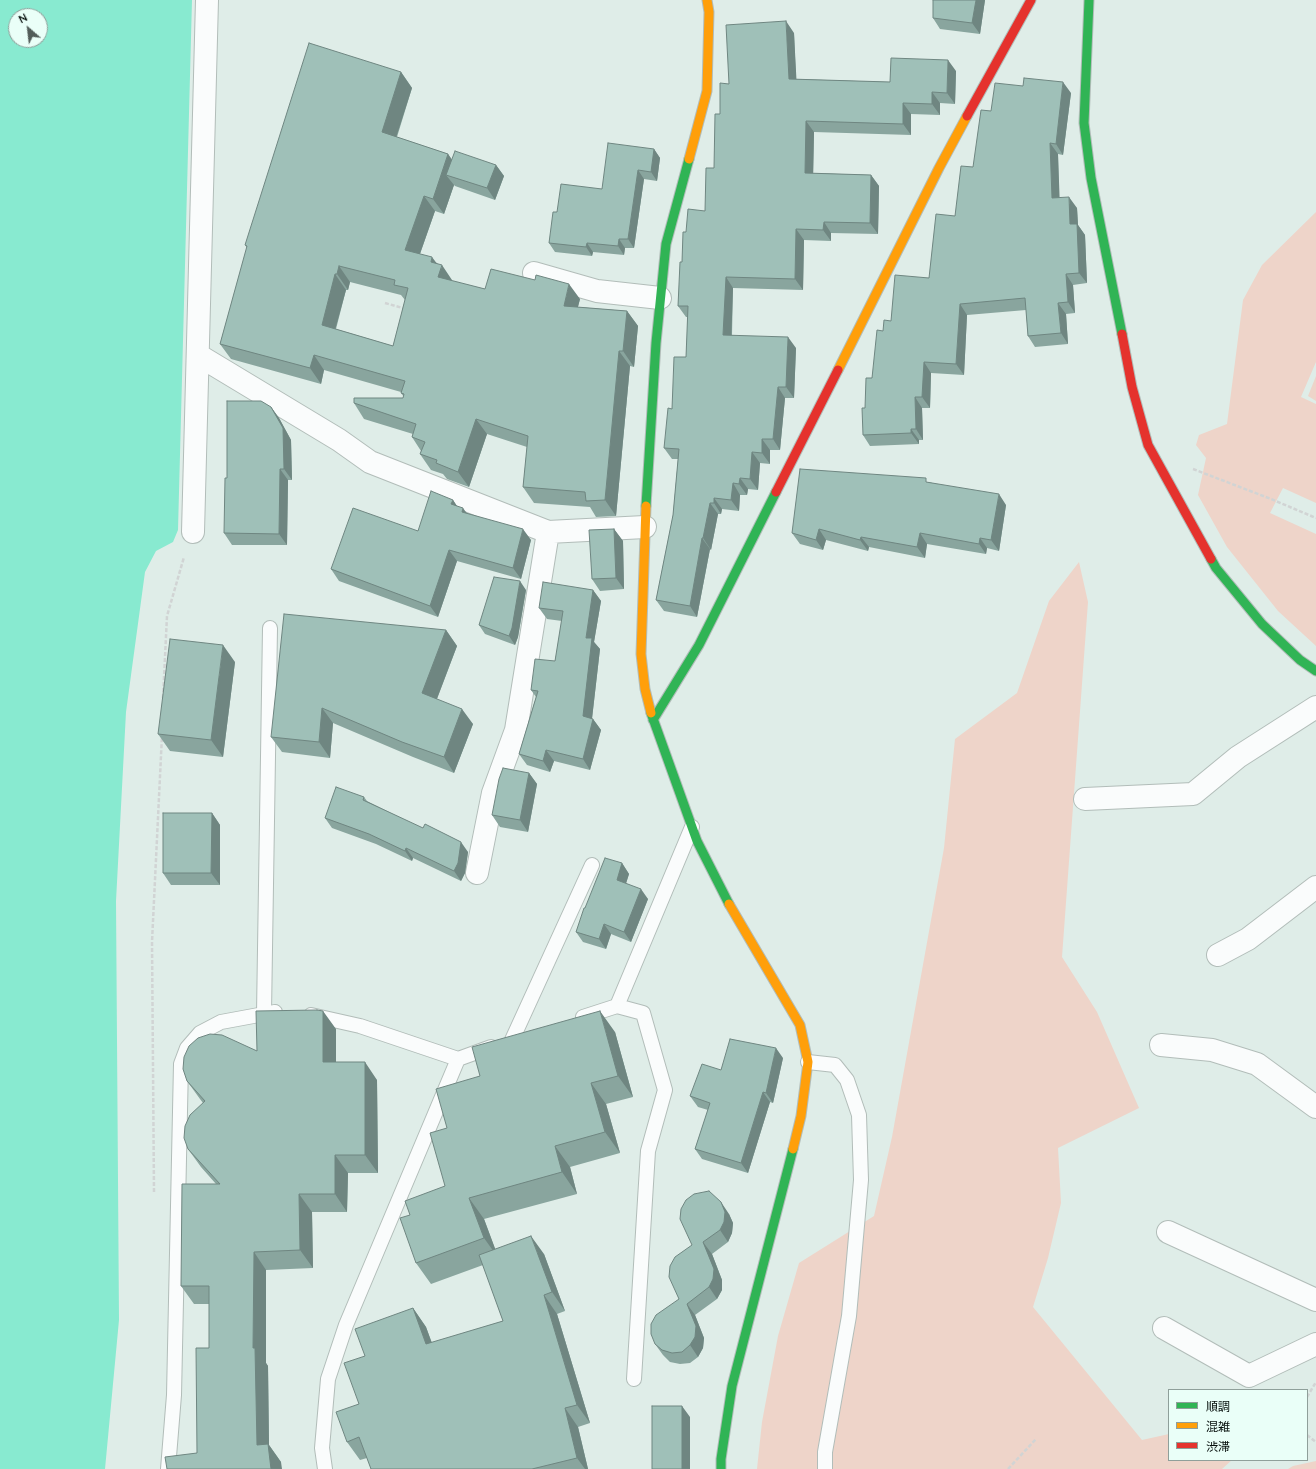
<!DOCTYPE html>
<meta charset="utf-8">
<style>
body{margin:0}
#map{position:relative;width:1316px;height:1469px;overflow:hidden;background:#dfede8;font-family:Quicksand,"Noto Sans JP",sans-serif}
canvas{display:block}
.legend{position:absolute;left:1168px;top:1389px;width:140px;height:72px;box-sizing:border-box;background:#eafff8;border:1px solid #8f9f9a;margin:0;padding:5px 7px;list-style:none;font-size:12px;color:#060f0c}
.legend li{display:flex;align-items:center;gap:8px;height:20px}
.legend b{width:20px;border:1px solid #8f9f9a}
.north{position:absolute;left:8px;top:8px;width:40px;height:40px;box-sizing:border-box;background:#eafff8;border:1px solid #8f9f9a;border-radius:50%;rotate:332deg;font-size:11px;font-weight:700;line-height:16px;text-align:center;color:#060f0c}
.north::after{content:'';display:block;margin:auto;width:14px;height:18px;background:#525d59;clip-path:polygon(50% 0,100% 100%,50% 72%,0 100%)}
</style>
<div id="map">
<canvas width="1316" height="1469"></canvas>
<ul class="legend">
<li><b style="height:5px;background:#30b455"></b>順調</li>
<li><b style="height:5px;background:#ff9f0a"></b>混雑</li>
<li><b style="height:5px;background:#e5322d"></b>渋滞</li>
</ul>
<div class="north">N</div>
</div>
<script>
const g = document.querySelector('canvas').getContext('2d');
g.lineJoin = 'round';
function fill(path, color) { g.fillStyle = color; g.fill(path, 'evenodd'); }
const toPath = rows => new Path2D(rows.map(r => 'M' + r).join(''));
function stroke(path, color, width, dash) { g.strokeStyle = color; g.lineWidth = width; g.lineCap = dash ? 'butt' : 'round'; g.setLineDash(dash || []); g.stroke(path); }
const green = toPath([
 [1316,212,1316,362,1301,397,1316,404,1316,503,1283,488,1270,513,1316,534,1316,646,1278,611,1227,547,1198,495,1206,458,1196,445,1199,435,1227,424,1243,300,1262,265],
 [1316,376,1316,401,1308,396],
 [1079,562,1088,602,1062,957,1097,1012,1139,1108,1058,1148,1061,1203,1048,1258,1033,1307,1142,1440,1169,1434,1169,1460,1232,1460,1222,1469,757,1469,762,1422,778,1336,799,1263,874,1216,892,1137,944,848,955,739,1017,693,1049,601],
 [1316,1461,1316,1469,1288,1469,1293,1466]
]);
const water = toPath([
 [0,0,192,0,178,530,173,542,156,551,145,572,126,712,116,901,119,1320,105,1469,0,1469],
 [16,16,40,16,40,40,16,40]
]);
const path = toPath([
 [385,303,406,309],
 [1193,469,1271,499,1316,518],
 [163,698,167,616,184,557],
 [154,1192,152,942,162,735],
 [1307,1397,1316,1382],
 [1307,1435,1316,1442],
 [1008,1469,1036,1439]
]);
const lane = toPath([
 [617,1006,643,1013,665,1090,648,1151,634,1379],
 [264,1013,270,628],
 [311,1015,360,1026,458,1059],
 [583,1017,617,1006,692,827],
 [512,1040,592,865],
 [808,1062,835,1065,847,1080,859,1115,861,1180,849,1316,825,1452,825,1469],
 [168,1469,174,1395,181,1064,187,1048,200,1033,221,1022,275,1012],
 [325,1469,322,1448,328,1379,346,1325,458,1059,491,1047]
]);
const street = toPath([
 [534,273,597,291,660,298],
 [198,355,339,440,370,462,548,532,645,527],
 [193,532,207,0],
 [1085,799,1193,794,1238,757,1316,707],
 [477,873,493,793,516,730,548,532],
 [1218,955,1248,939,1316,887],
 [1161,1045,1212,1050,1257,1064,1316,1107],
 [1168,1232,1316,1300],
 [1164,1328,1249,1376,1316,1344]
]);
const fast = toPath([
 [1089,0,1084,123,1091,178,1122,334],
 [646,506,656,343,666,244,689,159],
 [1211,559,1216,568,1262,624,1300,660,1316,671],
 [651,713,697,841,729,904],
 [653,720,699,645,776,492],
 [721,1469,721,1459,732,1386,793,1149]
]);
const slow = toPath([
 [689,159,707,91,709,12,707,0],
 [838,370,939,168,967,116],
 [646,506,641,654,645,689,651,713],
 [729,904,800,1025,808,1062,801,1116,793,1149]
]);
const jam = toPath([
 [967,116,1031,0],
 [1122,334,1132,387,1148,445,1211,559],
 [776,492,838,370]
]);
const wall = toPath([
 [985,0,980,34,940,29,933,18],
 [794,33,796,79,890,82,956,71,955,104,940,103,940,115,911,114,911,135,814,132,813,173,871,175,879,186,878,234,831,233,831,241,804,240,803,290,733,288,732,335,796,348,794,398,785,398,780,450,770,450,770,464,760,463,758,490,748,489,747,495,740,495,739,511,722,509,721,514,718,514,711,550,710,549,697,617,664,611,656,600,673,515,678,459,672,459,664,448,672,409,686,357,688,317,686,317,678,306,682,262,686,232,705,211,714,168,720,114,729,84],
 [401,72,412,88,397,137,448,154,452,160,496,165,504,176,495,200,455,186,454,185,444,214,435,211,420,254,437,263,452,281,485,289,580,299,578,307,627,311,638,326,634,367,630,366,616,516,596,517,590,507,534,503,523,487,527,447,487,434,469,487,447,479,443,474,431,470,420,454,421,451,412,437,413,434,364,419,354,403,403,398,404,397,401,393,401,392,324,370,321,384,231,359,220,344,247,248,245,245],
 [350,282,401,295,405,300,393,346,336,329,346,290,348,290],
 [1071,93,1063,155,1058,154,1059,198,1077,208,1078,225,1085,235,1087,283,1073,285,1075,313,1066,314,1068,344,1035,347,1028,336,1026,310,967,315,964,375,931,373,930,408,922,408,923,440,919,440,919,444,870,446,863,435,865,408,883,331,929,278,955,216,973,167,991,111],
 [654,149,660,158,657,181,644,179,634,248,625,248,624,255,593,252,592,256,555,252,549,243,557,212,602,189],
 [271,407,279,418,291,440,292,480,288,480,287,545,232,545,224,533],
 [929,482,1006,505,999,551,987,548,986,554,927,544,925,558,869,547,868,551,826,540,823,550,800,544,792,533],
 [453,500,457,506,467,513,531,540,521,579,457,561,438,617,339,581,331,569,418,531],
 [614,529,623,541,624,589,600,591,592,579],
 [526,590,518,637,515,645,485,634,479,625],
 [593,590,601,601,594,642,600,649,592,719,593,719,601,730,590,770,554,761,550,772,527,765,519,754,536,697,531,690,555,661,562,621,547,619,539,608],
 [446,630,457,646,437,699,473,724,454,773,413,757,333,723,330,758,282,752,271,737],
 [235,662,223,757,170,751,158,734],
 [529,773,537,784,528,832,500,827,492,815],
 [364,797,367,801,468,852,465,873,461,881,413,858,412,861,376,844,332,828,325,818],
 [212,813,220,825,220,885,171,885,163,873],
 [622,863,629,874,626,883,648,899,631,942,611,934,606,949,583,942,576,932,585,908],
 [336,1029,336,1062,377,1080,378,1173,348,1173,347,1212,312,1212,313,1268,266,1270,266,1363,268,1366,269,1445,281,1462,197,1453,209,1348,209,1304,194,1304,181,1286,216,1184,201,1167,188,1149,203,1103,200,1099,187,1081,257,1051],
 [615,1032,633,1097,606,1104,620,1153,570,1167,577,1194,484,1219,495,1249,544,1254,565,1311,557,1314,590,1423,578,1427,588,1469,371,1469,367,1458,360,1460,347,1442,359,1404,365,1356,413,1308,426,1327,432,1343,503,1321,483,1265,431,1284,416,1263,410,1215,445,1186,447,1128,480,1076],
 [783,1058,773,1103,770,1102,748,1173,702,1159,695,1149,708,1110,698,1107,690,1096,721,1070],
 [729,1214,733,1223,732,1233,728,1242,712,1254,722,1280,722,1290,717,1299,695,1315,704,1338,703,1348,698,1357,690,1363,680,1364,670,1362,663,1355,655,1344,679,1299,692,1245]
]);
const shadedWall = toPath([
 [976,0,985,0,980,34,972,23],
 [786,21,794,33,797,90,789,79],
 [948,60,956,71,955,104,947,93],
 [401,72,412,88,393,147,382,132],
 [1063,82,1071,93,1063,155,1056,144],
 [932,92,940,103,940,115,932,104],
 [903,103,911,114,911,135,903,124],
 [806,121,814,132,813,184,805,173],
 [1050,143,1058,154,1060,209,1052,198],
 [654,149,660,158,657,181,651,172],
 [448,154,459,170,446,175,454,185,444,214,433,199],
 [496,165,504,176,495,200,487,188],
 [638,170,644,179,634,248,628,239],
 [871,175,879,186,878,234,870,223],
 [424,196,435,211,416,265,405,250],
 [1069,197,1077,208,1078,225,1085,235,1087,283,1079,273,1070,224],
 [824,222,831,233,831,241,823,230],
 [796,229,804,240,803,290,795,279],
 [619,239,625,248,624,255,618,246],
 [587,243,593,252,592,256,586,247],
 [432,257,441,269,442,265,452,280,449,293,438,277,431,262],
 [339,266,350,282,348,290,337,274],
 [335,274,346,290,332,341,322,325],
 [1066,274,1073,285,1075,313,1068,302],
 [726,277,733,288,731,346,723,335],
 [569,284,580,299,574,321,564,306],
 [1058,303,1066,314,1068,344,1061,333],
 [960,304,967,315,964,375,956,364],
 [627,311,638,326,634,367,623,351],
 [788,337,796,348,794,398,786,387],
 [619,351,630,366,616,516,605,500],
 [314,355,324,370,321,384,310,368],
 [924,362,931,373,930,408,922,397],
 [778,387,785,398,780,450,773,439],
 [915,397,922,408,923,440,916,429],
 [271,407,279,418,291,440,292,480,284,469],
 [476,419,487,434,469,487,458,472],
 [911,429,919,440,919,444,911,433],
 [762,439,770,450,770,464,762,453],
 [752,452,760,463,758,490,750,479],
 [280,469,288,480,287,545,279,534],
 [740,478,748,489,747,495,739,484],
 [733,483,740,495,739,511,731,500],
 [999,494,1006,505,999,551,991,540],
 [714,498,722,509,721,514,714,503],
 [453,500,460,511,451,504],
 [710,503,718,514,711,550,703,538],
 [463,508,471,519,462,512],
 [523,529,531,540,521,579,513,568],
 [614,529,623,541,624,589,616,578],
 [819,529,826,540,823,550,816,540],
 [920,533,927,544,925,558,917,547],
 [861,537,869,547,868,551,860,540],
 [702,538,710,549,697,617,690,606],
 [980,538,987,548,986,554,979,544],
 [449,550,457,561,438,617,430,606],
 [520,581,526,590,518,637,515,645,509,636],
 [593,590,601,601,594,642,600,649,591,727,583,716,586,638],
 [446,630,457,646,433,709,422,693],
 [223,645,235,662,223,757,211,740],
 [322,708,333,723,330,758,319,742],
 [462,709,473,724,454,773,444,757],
 [593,719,601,730,590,770,583,759],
 [546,750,554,761,550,772,543,761],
 [529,773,537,784,528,832,520,820],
 [212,813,220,825,220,885,211,873],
 [461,842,468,852,465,873,461,881,454,871],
 [406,848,413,858,412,861,405,851],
 [622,863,629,874,624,890,617,880],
 [641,889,648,899,631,942,624,932],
 [604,924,611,934,606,949,599,939],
 [323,1011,336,1029,336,1080,323,1062],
 [600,1011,615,1032,633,1097,618,1076],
 [776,1048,783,1058,773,1103,766,1093],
 [365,1062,377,1080,378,1173,365,1155],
 [591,1083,606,1104,620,1153,605,1132],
 [763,1092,770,1102,748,1173,741,1163],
 [555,1146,570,1167,577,1194,562,1172],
 [335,1155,348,1173,347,1212,335,1194],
 [299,1194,312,1212,313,1268,300,1250],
 [469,1198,484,1219,499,1259,484,1238],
 [721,1202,729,1214,733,1223,732,1233,728,1242,720,1230],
 [531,1236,544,1254,565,1311,552,1292],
 [703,1242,712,1254,722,1280,722,1290,717,1299,709,1287],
 [254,1252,266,1270,266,1363,268,1366,269,1445,281,1462,282,1469,271,1469,257,1445,253,1348],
 [544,1295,557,1314,590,1423,577,1405],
 [687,1304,695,1315,704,1338,703,1348,698,1357,690,1345],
 [413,1308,426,1327,439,1363,426,1344],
 [682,1406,690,1417,690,1469,682,1469],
 [565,1408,578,1427,588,1469,585,1469,577,1458]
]);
const building = toPath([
 [933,0,976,0,972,23,933,18,933,0],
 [786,21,789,79,890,82,891,58,948,60,947,93,932,92,932,104,903,103,903,124,806,121,805,173,871,175,870,223,824,222,823,230,796,229,795,279,726,277,723,335,788,337,786,387,778,387,773,439,762,439,762,453,752,452,750,479,740,478,739,484,733,483,731,500,714,498,714,503,710,503,703,538,702,538,690,606,656,600,673,515,679,449,664,448,668,408,672,409,674,357,686,357,688,306,678,306,680,262,682,262,683,232,686,232,688,209,705,211,706,168,714,168,715,114,720,114,720,83,729,84,726,25,786,21],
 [309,43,401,72,382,132,448,154,433,199,424,196,405,250,432,257,431,262,442,265,438,277,485,289,491,269,535,280,536,275,569,284,564,306,627,311,623,351,619,351,605,500,586,501,585,492,523,487,528,436,476,419,458,472,436,463,437,460,420,454,425,442,412,437,416,424,354,403,354,398,403,398,404,394,401,393,405,381,314,355,310,368,220,344,247,246,245,245,309,43],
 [339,266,395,280,394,285,408,288,393,346,322,325,335,274,337,274,339,266],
 [1024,78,1063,82,1056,144,1050,143,1052,198,1069,197,1070,224,1077,224,1079,273,1066,274,1068,302,1058,303,1061,333,1028,336,1025,298,960,304,956,364,924,362,922,397,915,397,916,429,911,429,911,433,863,435,862,408,865,408,866,378,872,378,877,330,883,331,884,320,891,321,895,275,929,278,936,214,955,216,961,166,973,167,981,110,991,111,995,83,1023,86,1024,78],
 [608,143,654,149,651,172,638,170,628,239,619,239,618,246,587,243,586,247,549,243,553,212,557,212,561,184,602,189,608,143],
 [455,151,496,165,487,188,446,175,455,151],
 [227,401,261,401,271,407,283,428,284,469,280,469,279,534,224,533,225,478,227,478,227,401],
 [800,469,926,478,926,482,999,494,991,540,980,538,979,544,920,533,917,547,861,537,860,540,819,529,816,540,792,533,800,469],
 [431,491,453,500,451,504,463,508,462,512,523,529,513,568,449,550,430,606,331,569,353,508,418,531,431,491],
 [614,529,616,578,592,579,589,530,614,529],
 [494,577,520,581,512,628,509,636,479,625,494,577],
 [543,582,593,590,586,638,592,638,583,716,593,719,583,759,546,750,543,761,519,754,538,691,531,690,535,659,555,661,563,611,539,608,543,582],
 [284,614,446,630,422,693,462,709,444,757,402,742,322,708,319,742,271,737,284,614],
 [170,639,223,645,211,740,158,734,170,639],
 [503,768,529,773,520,820,492,815,499,779,503,768],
 [336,787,364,797,363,800,423,828,425,824,461,842,458,863,454,871,406,848,405,851,369,834,325,818,336,787],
 [163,813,212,813,211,873,163,873,163,813],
 [605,858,622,863,617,880,641,889,624,932,604,924,599,939,576,932,584,908,585,908,605,858],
 [317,1010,323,1011,323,1062,365,1062,365,1155,335,1155,335,1194,299,1194,300,1250,254,1252,253,1348,255,1348,257,1445,268,1444,271,1469,167,1469,165,1457,197,1453,196,1348,209,1348,209,1286,181,1286,182,1184,220,1184,188,1149,184,1138,185,1126,190,1115,205,1101,187,1081,183,1069,184,1057,189,1046,198,1038,210,1034,222,1035,257,1051,256,1011,317,1010],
 [600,1011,618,1076,591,1083,605,1132,555,1146,562,1172,469,1198,484,1238,416,1263,400,1218,410,1215,405,1201,445,1186,430,1133,447,1128,436,1089,480,1076,472,1047,600,1011],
 [730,1039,776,1048,766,1093,763,1092,741,1163,695,1149,710,1103,690,1096,702,1064,721,1070,730,1039],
 [709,1191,721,1202,725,1212,724,1222,720,1230,703,1242,714,1269,713,1279,709,1287,687,1304,696,1326,695,1337,690,1345,682,1352,672,1353,662,1350,655,1344,651,1334,651,1324,656,1315,679,1299,669,1277,670,1266,675,1257,692,1245,680,1219,681,1209,686,1200,694,1194,709,1191],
 [531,1236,552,1292,544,1295,577,1405,565,1408,577,1458,532,1469,371,1469,359,1437,347,1442,336,1412,359,1404,344,1363,365,1356,355,1329,413,1308,426,1344,503,1321,479,1255,531,1236],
 [652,1406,682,1406,682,1469,652,1469,652,1406]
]);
fill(green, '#eed4c9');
fill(water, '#88ead0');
stroke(lane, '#b2bdb9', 16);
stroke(street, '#b2bdb9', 24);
stroke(fast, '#b2bdb9', 11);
stroke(slow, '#b2bdb9', 11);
stroke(jam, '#b2bdb9', 11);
stroke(path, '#d1d4d4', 2.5, [4, 2]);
stroke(lane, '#fafcfc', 14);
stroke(street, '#fafcfc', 22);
stroke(fast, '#30b455', 9);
stroke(slow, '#ff9f0a', 9);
stroke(jam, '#e5322d', 9);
fill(wall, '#89a59e');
fill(shadedWall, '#6f8681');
fill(building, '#9fc0b8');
stroke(building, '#6f8681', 1);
</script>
